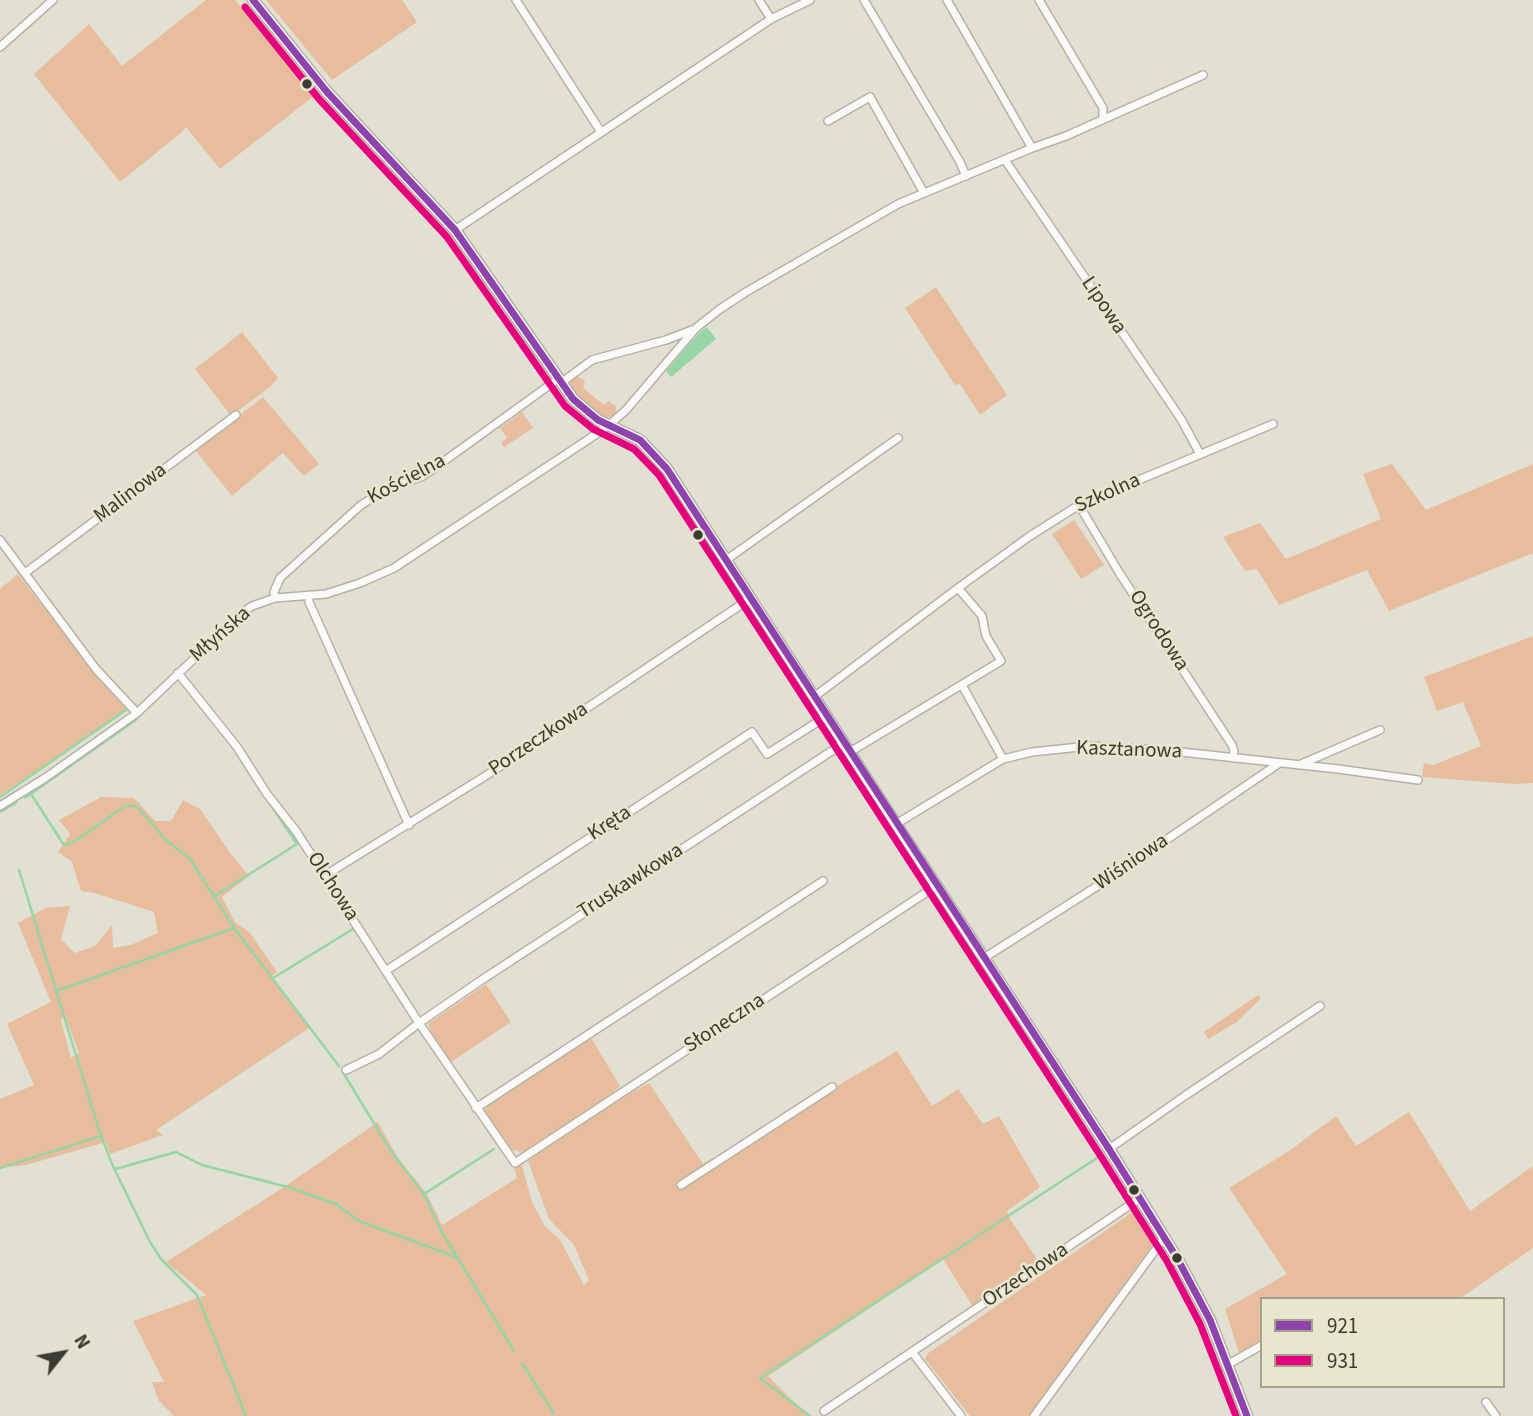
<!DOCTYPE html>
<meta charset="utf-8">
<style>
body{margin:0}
#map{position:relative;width:1533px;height:1416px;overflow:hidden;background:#e2e0d2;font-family:"Source Sans 3",sans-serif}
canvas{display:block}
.legend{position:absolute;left:1260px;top:1297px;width:245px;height:91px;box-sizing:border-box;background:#e8e6cc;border:2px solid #a3a28e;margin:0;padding:9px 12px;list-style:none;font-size:21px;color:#3c3b31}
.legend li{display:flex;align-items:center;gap:14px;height:35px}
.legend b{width:35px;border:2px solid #a3a28e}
.north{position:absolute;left:28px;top:1318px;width:70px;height:70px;-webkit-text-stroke:5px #e8e6cc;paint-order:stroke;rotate:59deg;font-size:19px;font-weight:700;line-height:28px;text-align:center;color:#3c3b31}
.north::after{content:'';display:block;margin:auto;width:24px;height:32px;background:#3c3b31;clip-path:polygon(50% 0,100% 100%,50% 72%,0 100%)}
</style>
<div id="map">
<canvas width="1533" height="1416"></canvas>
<ul class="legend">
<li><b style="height:9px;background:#8e44ad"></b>921</li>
<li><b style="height:9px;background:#e5007d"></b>931</li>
</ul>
<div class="north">N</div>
</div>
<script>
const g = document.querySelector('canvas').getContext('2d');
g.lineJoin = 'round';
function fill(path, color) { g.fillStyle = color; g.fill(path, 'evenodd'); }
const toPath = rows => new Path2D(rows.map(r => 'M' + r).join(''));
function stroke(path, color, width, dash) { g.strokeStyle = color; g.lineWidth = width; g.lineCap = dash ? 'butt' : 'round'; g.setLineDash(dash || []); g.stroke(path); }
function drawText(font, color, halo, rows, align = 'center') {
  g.font = font + ' "Source Sans 3",sans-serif'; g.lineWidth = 5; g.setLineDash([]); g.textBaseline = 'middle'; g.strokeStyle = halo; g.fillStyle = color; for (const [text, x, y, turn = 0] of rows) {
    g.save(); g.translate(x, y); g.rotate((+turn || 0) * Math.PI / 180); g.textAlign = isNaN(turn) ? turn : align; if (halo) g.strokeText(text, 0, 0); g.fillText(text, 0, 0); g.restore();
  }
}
const green = toPath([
 [206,0,235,0,314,96,220,169,186,127,181,133,120,182,34,74,89,24,122,66],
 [266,0,402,0,417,22,332,80],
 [936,287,1007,395,980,415,960,384,955,385,905,308],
 [242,332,278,378,270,387,231,416,195,369],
 [578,377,585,381,583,388,604,405,608,401,616,406,616,415,604,419,587,408,570,388,571,379],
 [263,397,319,464,304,476,283,453,232,496,195,450],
 [522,412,533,428,504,447,501,443,507,438,500,428],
 [1392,464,1426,510,1533,464,1533,553,1389,611,1367,570,1279,605,1257,569,1245,571,1223,537,1260,523,1286,559,1381,519,1363,474],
 [1074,520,1104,565,1081,579,1052,534],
 [18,574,93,672,127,710,0,795,0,589],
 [1533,636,1533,783,1514,784,1422,777,1424,763,1433,765,1481,746,1463,702,1437,711,1424,677],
 [101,797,134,798,155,821,171,821,183,800,200,809,231,854,249,876,222,897,235,922,250,933,277,972,270,977,309,1028,156,1130,163,1135,110,1154,106,1142,26,1165,0,1168,0,1099,34,1085,7,1024,51,1002,18,923,46,908,70,906,61,939,75,953,95,946,112,925,113,948,131,945,158,933,154,912,95,893,81,891,72,862,58,852,70,834,59,820],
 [64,1013,79,1053,71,1058,61,1021],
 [486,984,511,1022,451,1062,430,1031,429,1023],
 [1258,995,1261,998,1237,1022,1208,1039,1204,1032],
 [590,1036,620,1086,604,1100,525,1152,515,1151,507,1147,488,1120,485,1110,487,1105],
 [897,1051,932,1106,958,1089,983,1124,999,1116,1040,1187,1007,1211,1010,1219,1039,1262,973,1307,943,1259,768,1376,808,1416,174,1416,159,1401,152,1382,164,1382,133,1321,206,1295,166,1262,281,1189,378,1122,398,1158,427,1194,442,1225,517,1178,514,1168,521,1162,532,1202,545,1226,560,1240,584,1285,589,1280,574,1245,549,1219,528,1161,613,1103,649,1083,703,1164],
 [1409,1112,1470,1211,1533,1166,1533,1248,1459,1299,1262,1299,1262,1339,1239,1353,1225,1309,1287,1274,1229,1188,1289,1151,1336,1116,1356,1146],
 [1137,1209,1156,1240,1029,1416,970,1416,925,1359,927,1354]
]);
const water = toPath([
 [707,327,716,339,671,377,666,371,700,332]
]);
const stream = toPath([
 [240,759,253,778],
 [31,794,64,845,74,842,125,806,134,806,139,809,166,840,190,859,234,928,339,1066],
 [0,797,126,710],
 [25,798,137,719],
 [0,812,16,803],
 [19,870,99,1130,112,1164,150,1242,161,1259,197,1295,246,1416],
 [213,897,297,844,266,798],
 [273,978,353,929],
 [56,991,234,928],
 [344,1074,392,1153,424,1194,439,1227,514,1351],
 [0,1168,101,1136],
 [115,1169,176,1152,202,1165,288,1187,336,1204,359,1221,456,1257],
 [424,1194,494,1149],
 [522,1363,554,1414],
 [810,1416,760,1378,1100,1156]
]);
const street = toPath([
 [516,0,601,132],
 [759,0,771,19],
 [864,0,960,162,966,176],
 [947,0,1032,148],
 [1039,0,1103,108,1103,119],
 [0,47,53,0],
 [828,121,870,97,924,193],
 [1005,160,1181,419,1200,454],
 [455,230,771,19,810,0],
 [561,383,592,360,666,340,692,330],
 [1079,505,1120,574,1232,745,1234,751,1233,758],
 [0,540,96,669,137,713],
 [726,560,898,438],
 [25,573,236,415],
 [309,595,309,602,409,825],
 [275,598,274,592,280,578,361,505,391,487,421,477,436,467,558,379],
 [178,673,237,747,267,794,296,831,419,1023,515,1163,936,886],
 [962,685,1003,759],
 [814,697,958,588,1030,536,1079,505,1273,424],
 [850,752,1001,661,986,636,982,616,958,588],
 [1299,765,1380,730],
 [0,806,45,778,137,713,241,614,252,606,275,598,326,594,360,583,394,568,583,443,608,426,626,410,696,328,720,309,746,292,898,204,1032,148,1066,136,1203,75],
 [896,824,1003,759,1032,752,1089,746,1163,750,1338,769,1418,780],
 [324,876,487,775,751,598],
 [984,958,1107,880,1278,764],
 [387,970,752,732,767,754,827,716],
 [346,1070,379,1054,419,1023,480,981,844,743],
 [476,1108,823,881],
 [1109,1149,1186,1095,1320,1006],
 [681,1185,832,1087],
 [912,1352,961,1416],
 [1227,1365,1262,1345],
 [1486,1402,1496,1416],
 [824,1411,1139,1199],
 [1034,1416,1164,1238]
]);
const secondary = toPath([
 [253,0,327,92,455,230,573,399,598,420,640,440,667,469,896,824,1109,1149,1177,1258,1210,1320,1247,1416]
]);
const bus1 = toPath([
 [253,0,327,92,455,230,573,399,598,420,640,440,667,469,1109,1149,1177,1258,1210,1320,1247,1416]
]);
const bus2 = toPath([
 [245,7,319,99,447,237,565,406,593,429,634,449,659,475,1100,1155,1168,1263,1200,1324,1236,1416]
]);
const markers = [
 [307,84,6,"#3c3b31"],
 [698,535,6,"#3c3b31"],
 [1134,1190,6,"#3c3b31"],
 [1177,1258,6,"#3c3b31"]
];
const streetNames = [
 ["Lipowa",1103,306,56],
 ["Kościelna",407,480,-28],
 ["Malinowa",131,494,-37],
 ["Szkolna",1108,494,-24],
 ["Ogrodowa",1158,631,57],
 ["Młyńska",221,635,-41],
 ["Porzeczkowa",539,740,-34],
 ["Kasztanowa",1129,751,2],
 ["Kręta",610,824,-33],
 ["Wiśniowa",1132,863,-34],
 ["Truskawkowa",631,882,-33],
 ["Olchowa",332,887,57],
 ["Słoneczna",725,1024,-33],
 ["Orzechowa",1026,1276,-34]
];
fill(green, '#e8bd9d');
fill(water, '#96d5a5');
stroke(stream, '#96d5a5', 2.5);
stroke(street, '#b4b2a7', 10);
stroke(secondary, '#b4b2a7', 13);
stroke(street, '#fbfaf8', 7);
stroke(secondary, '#fbfaf8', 10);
stroke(bus1, '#8e44ad', 7);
stroke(bus2, '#e5007d', 7);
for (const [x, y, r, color] of markers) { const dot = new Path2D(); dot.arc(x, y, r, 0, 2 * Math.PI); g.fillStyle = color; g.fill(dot); stroke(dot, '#e8e6cc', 2.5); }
drawText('21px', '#3c3b31', '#e8e6cc', streetNames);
</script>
